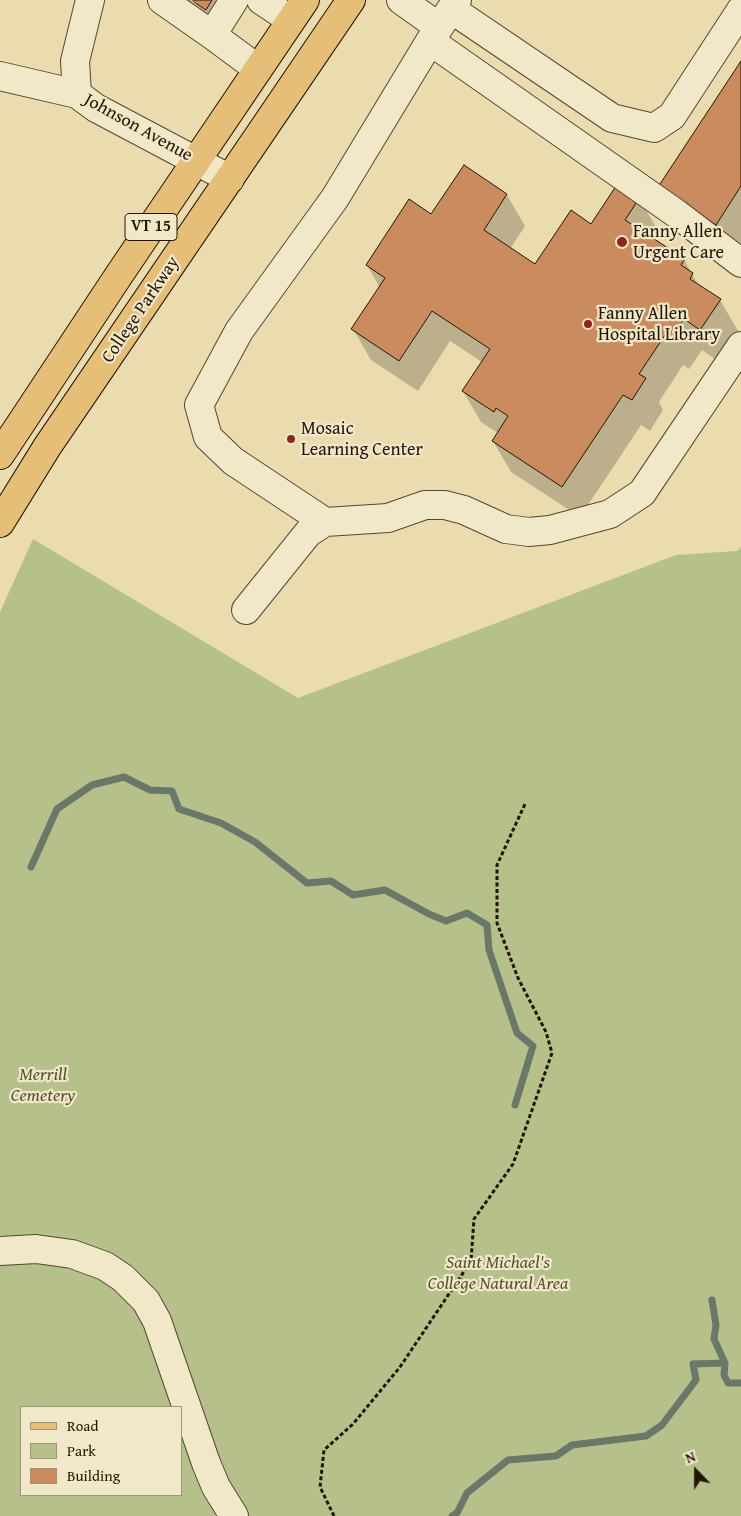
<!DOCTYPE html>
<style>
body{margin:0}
#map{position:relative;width:741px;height:1516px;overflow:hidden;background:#eadcae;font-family:"Gentium Book Plus",serif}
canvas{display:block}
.legend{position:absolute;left:20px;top:1406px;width:162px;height:90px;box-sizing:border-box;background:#f1e8ca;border:1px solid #9f947a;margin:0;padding:6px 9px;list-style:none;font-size:15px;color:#241503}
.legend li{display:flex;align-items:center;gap:10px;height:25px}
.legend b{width:25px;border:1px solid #9f947a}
.north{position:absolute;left:671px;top:1446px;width:50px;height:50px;-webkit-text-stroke:4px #f1e8ca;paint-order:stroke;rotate:338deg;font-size:14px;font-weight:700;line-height:20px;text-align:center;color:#241503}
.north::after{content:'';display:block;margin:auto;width:18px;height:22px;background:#241503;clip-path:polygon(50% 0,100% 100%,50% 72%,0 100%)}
</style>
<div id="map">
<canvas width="741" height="1516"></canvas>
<ul class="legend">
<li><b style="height:6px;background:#e5be77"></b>Road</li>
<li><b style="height:14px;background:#b5c08b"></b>Park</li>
<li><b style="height:14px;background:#ca8c5f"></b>Building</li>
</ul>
<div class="north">N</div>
</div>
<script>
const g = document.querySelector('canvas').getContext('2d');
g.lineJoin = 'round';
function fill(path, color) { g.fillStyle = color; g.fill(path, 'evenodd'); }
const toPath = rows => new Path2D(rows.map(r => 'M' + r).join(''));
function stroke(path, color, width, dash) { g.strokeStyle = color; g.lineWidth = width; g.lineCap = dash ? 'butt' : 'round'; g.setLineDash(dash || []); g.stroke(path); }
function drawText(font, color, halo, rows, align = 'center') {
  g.font = font + ' "Gentium Book Plus",serif'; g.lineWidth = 4.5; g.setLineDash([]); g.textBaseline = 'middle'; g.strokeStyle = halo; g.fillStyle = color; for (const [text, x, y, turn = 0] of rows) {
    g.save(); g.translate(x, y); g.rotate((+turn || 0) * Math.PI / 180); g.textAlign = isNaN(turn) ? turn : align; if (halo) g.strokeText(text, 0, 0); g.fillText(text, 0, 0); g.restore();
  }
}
const green = toPath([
 [33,539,298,698,676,555,737,551,741,547,741,1516,0,1516,0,612],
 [21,1407,181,1407,181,1495,21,1495]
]);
const shadow = toPath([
 [187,0,219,0,209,15],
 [741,63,741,244,734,255,660,187],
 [464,167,507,195,525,226,510,249,536,266,592,226,639,198,657,229,651,238,684,260,700,288,720,300,738,331,718,361,702,350,689,369,683,365,659,402,663,410,650,431,641,425,580,517,511,472,493,441,498,433,481,422,463,391,482,362,450,341,418,391,371,360,353,329,380,288,367,265,432,216]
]);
const stream = toPath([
 [31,867,57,809,92,785,124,777,150,790,172,791,179,809,221,823,255,842,307,883,331,881,353,895,385,890,429,914,446,921,467,913,487,925,489,950,517,1033,533,1046,515,1105],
 [712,1300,716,1325,714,1339,725,1363,724,1375,728,1383,741,1383],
 [452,1516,457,1513,467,1493,508,1460,556,1456,572,1445,646,1436,662,1425,696,1380,693,1364,725,1363]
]);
const building = toPath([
 [191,0,212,0,206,10,191,0],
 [741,61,741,186,716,225,658,187,741,61],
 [464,165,507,194,484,230,535,264,571,210,591,224,618,183,640,197,625,220,685,259,681,265,693,273,690,279,721,299,700,330,684,319,671,339,665,335,639,374,646,378,632,400,623,395,562,487,492,441,508,416,496,408,494,412,462,391,490,349,432,311,399,361,351,329,385,278,366,265,409,199,431,214,464,165]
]);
const minorTunnel = toPath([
 [191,1,192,0]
]);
const path = toPath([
 [334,1516,320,1487,324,1450,353,1424,400,1367,471,1261,474,1219,513,1164,552,1053,546,1032,518,978,497,923,497,865,525,804]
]);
const minor = toPath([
 [90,0,75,61,77,94,96,108,230,179],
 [162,0,212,35],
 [234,0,212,35,258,69],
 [261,0,291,20],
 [401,0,439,27],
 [451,9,612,118,654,128,672,116,741,10],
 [430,41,677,214,741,263],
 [0,76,77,94],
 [325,522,233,461,208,437,199,405,239,331,335,198,430,41,457,0],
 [246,610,308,533,325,522,388,518,425,505,445,505,464,510,506,529,529,532,550,530,610,514,642,493,741,346],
 [0,1251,36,1249,72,1254,105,1266,123,1278,146,1301,157,1321,206,1463,216,1487,234,1516]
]);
const major = toPath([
 [0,455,119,275,305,0],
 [0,523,47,447,351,0]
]);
const markers = [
 [622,242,6,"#8f2418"],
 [588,324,5,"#8f2418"],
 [291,439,5,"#8f2418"]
];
const shields = [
 [151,227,52]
];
const shieldNames = [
 ["VT 15",151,227]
];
const streetNames = [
 ["Johnson Avenue",138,128,29],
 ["College Parkway",141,310,-56]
];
const poiNames = [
 ["Fanny Allen",633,232],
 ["Urgent Care",633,253],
 ["Fanny Allen",598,314],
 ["Hospital Library",598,335],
 ["Mosaic",301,429],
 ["Learning Center",301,450]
];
const parkNames = [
 ["Merrill",43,1075],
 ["Cemetery",43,1096],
 ["Saint Michael's",498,1263],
 ["College Natural Area",498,1284]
];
fill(green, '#b5c08b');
fill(shadow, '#0003');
stroke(stream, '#6a786a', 7);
fill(building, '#ca8c5f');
stroke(building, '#241503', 1);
stroke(minorTunnel, '#ccbe94', 28, [28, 14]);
stroke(minor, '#56472e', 30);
stroke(major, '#241503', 30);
stroke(path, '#241503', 3, [4, 2.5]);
stroke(minor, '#f1e8ca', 28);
stroke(major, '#e5be77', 28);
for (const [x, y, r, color] of markers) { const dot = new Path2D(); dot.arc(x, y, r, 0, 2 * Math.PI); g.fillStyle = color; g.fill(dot); stroke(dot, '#f1e8ca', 2); }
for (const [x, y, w] of shields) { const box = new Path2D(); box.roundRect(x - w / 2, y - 13.5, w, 27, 4); g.fillStyle = '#f1e8ca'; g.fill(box); stroke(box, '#241503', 1); }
drawText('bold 16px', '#241503', null, shieldNames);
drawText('18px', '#241503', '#f1e8ca', streetNames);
drawText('18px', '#241503', '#f1e8ca', poiNames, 'left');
drawText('italic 18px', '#575133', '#f1e8ca', parkNames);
</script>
